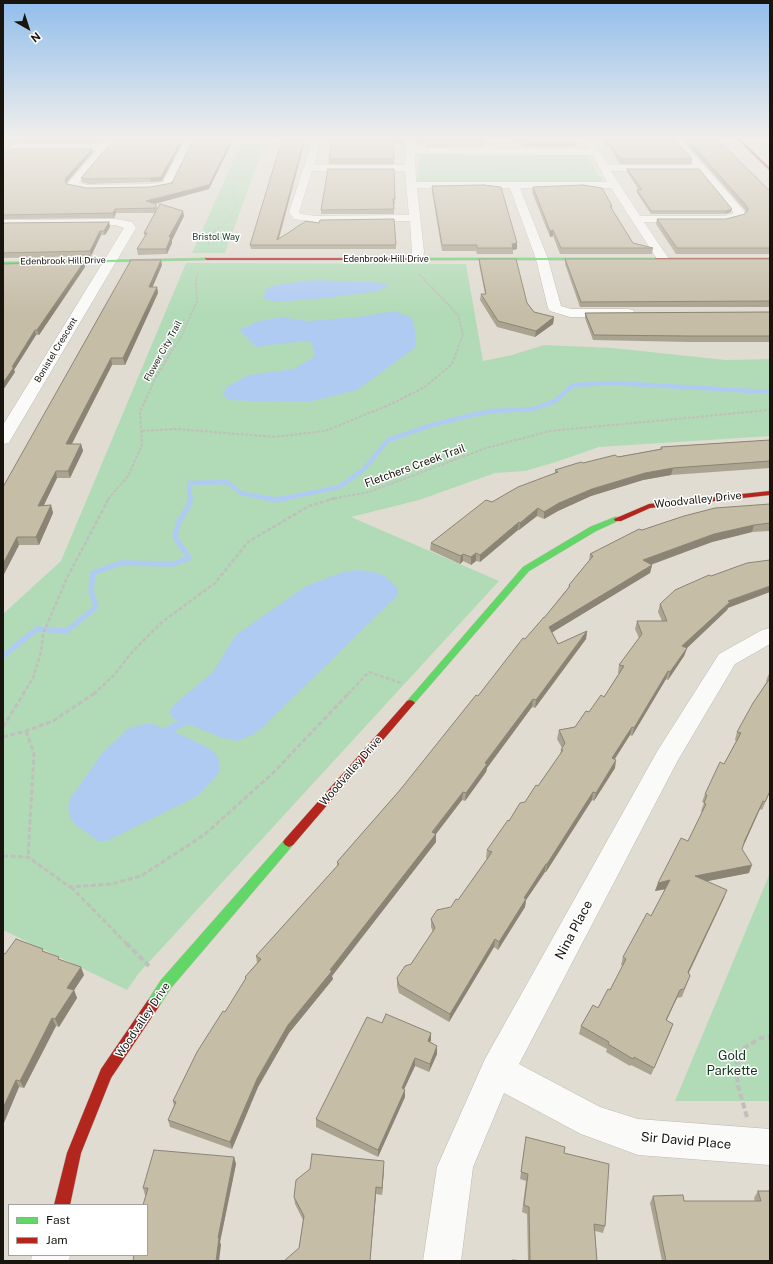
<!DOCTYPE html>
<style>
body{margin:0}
#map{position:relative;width:773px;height:1264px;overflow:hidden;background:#e0dcd2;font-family:"Public Sans",sans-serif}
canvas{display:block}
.frame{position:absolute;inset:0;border:4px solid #17150e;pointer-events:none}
.legend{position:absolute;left:8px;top:1204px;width:140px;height:52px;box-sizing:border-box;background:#fff;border:1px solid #a2a19f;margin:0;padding:5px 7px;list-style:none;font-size:12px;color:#17150e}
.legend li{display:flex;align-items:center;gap:8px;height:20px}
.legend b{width:20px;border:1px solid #a2a19f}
.north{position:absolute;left:8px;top:8px;width:40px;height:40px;-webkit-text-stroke:3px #fff;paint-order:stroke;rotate:141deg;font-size:11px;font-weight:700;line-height:16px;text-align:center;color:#17150e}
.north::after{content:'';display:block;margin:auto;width:14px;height:18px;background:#17150e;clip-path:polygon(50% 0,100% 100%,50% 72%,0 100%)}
</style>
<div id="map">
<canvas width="773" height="1264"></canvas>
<div class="frame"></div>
<ul class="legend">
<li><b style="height:5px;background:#63d668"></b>Fast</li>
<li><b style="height:5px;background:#b3261e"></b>Jam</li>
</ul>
<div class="north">N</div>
</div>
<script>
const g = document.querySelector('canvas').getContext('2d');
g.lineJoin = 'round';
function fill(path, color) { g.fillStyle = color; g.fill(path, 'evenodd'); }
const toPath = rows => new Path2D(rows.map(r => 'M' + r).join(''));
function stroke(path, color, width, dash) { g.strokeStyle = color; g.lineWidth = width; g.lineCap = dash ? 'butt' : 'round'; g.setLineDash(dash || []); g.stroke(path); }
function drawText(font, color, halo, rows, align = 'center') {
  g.font = font + ' "Public Sans",sans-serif'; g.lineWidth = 3; g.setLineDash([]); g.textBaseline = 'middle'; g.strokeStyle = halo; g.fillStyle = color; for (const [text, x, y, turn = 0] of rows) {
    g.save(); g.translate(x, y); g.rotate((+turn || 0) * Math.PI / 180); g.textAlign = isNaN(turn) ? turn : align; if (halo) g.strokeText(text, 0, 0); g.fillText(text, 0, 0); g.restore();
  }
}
const green = toPath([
 [244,137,267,137,225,253,192,253],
 [420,154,586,154,603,182,417,183],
 [186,263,466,264,483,361,512,355,544,345,613,348,726,360,770,359,770,436,599,447,556,462,525,471,495,473,419,500,351,517,499,581,139,973,127,990,3,930,3,614,61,561],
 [770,873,770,1101,675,1101]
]);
const water = toPath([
 [314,280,370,282,383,283,389,287,377,291,326,298,275,302,263,298,267,288,281,284],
 [396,311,412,318,416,334,415,348,357,390,313,401,274,402,230,400,222,395,228,386,249,375,294,369,315,356,311,342,296,342,256,347,239,330,259,321,282,317,307,321,358,317],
 [356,570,369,571,381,574,390,580,398,589,398,595,262,728,252,735,237,741,220,737,173,718,169,711,176,703,213,672,236,635,306,586,343,572],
 [145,724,152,724,180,734,207,747,218,756,220,770,216,777,196,797,107,841,98,841,76,825,70,817,68,808,70,799,103,752,129,728]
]);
const streamFar2 = toPath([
 [190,499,189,483,227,482,241,493,271,499],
 [281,499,339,487,364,469,388,440,432,425,468,416,492,411,533,409,555,401,573,385,614,383,770,392]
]);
const streamFar1 = toPath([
 [266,498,276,500,286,498],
 [3,656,37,629,67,631,96,607,91,591,93,573,121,563,173,564,189,558,175,537,178,524,190,503,190,498]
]);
const stream = toPath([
 [169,730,183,722]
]);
const pathFar5 = toPath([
 [764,137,770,144],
 [509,165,517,166,519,169,510,171,500,168,509,165],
 [425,168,454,168],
 [564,171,565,168,588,168],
 [218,229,229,220,236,204,233,192,247,154,259,144,262,137]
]);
const pathFar4 = toPath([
 [208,244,214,232,219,228],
 [419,274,458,315,463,335,458,347],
 [175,347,181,337,197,301,196,280,198,273]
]);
const pathFar3 = toPath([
 [142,431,177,429,274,437,325,431,389,405,425,387,452,364,459,346],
 [108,499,128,476,142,445,140,412,156,377,175,346],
 [330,499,369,492,486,448,550,431,770,410]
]);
const pathFar2 = toPath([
 [23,694,33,678,41,652,43,634,66,580,109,498],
 [94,694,114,675,133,651,162,622,215,583,248,542,309,506,336,498],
 [348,694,369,672,401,683]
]);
const pathFar1 = toPath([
 [3,727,24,693],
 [26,731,34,753,28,857],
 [3,737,26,731,53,721,95,693],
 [3,856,28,857,70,887,111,884,141,876,204,835,272,774,349,693],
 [71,887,127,944]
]);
const path = toPath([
 [126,943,149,966],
 [747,1117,738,1086,736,1065,742,1049,761,1038,770,1037]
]);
const street = toPath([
 [109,137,117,137,79,183,88,185,151,184,163,182,184,142,190,137,198,137,191,145,171,186,151,190,88,191,68,187,67,185,68,183,96,151,3,151,3,145,101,145,109,137],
 [314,137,322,137,314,165,405,165,407,137,415,137,415,148,590,149,585,140,589,137,593,140,608,165,694,165,671,137,679,137,744,211,745,215,744,217,725,222,644,222,669,259,667,262,663,263,659,262,611,188,520,188,548,259,561,306,571,309,628,309,633,310,635,313,633,316,628,317,570,317,550,311,548,308,536,259,510,188,417,188,424,252,423,259,421,262,417,263,413,262,411,259,412,252,410,221,316,222,294,219,289,212,314,137],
 [415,154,593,155,607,182,416,182,415,154],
 [312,171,405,171,409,215,316,216,301,214,299,212,312,171],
 [611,171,699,171,734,213,725,216,640,216,611,171],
 [116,219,132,222,136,228,11,439,9,443,3,444,3,425,124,228,116,225,3,226,3,220,116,219],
 [770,628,770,644,735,664,678,760,519,1064,600,1107,638,1119,770,1129,770,1165,638,1155,581,1134,504,1093,473,1167,461,1261,423,1261,437,1167,485,1059,658,750,719,654,762,630,770,628],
 [32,1255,70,1255,69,1261,31,1261,32,1255]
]);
const fast = toPath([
 [18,137,22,137,3,153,3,150,18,137],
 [209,258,209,259,207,260,3,264,3,262,209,258],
 [422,258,657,258,659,259,657,260,420,260,420,259,422,258],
 [615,517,621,517,622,519,596,531,529,571,413,705,407,705,405,703,407,701,523,567,590,527,615,517],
 [289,837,293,839,295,842,293,845,171,988,158,1008,153,1010,148,1008,146,1004,148,1000,161,980,285,839,289,837]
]);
const jam = toPath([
 [735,137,738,137,770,168,770,171,735,137],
 [205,258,422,258,424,259,422,260,207,260,205,259,205,258],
 [655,258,770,258,770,260,657,260,655,259,655,258],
 [770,491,770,495,650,508,621,521,615,521,614,519,649,504,770,491],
 [410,700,413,701,415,703,413,705,293,845,289,847,285,845,283,842,285,839,407,701,410,700],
 [153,998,158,1000,160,1004,158,1008,111,1078,81,1153,70,1205,54,1205,67,1153,101,1069,148,1000,153,998]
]);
const wall = toPath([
 [107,137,100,144,19,144,18,140],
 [306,137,279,239,396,245,396,249,251,249,250,245],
 [332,137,406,137,405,144,393,144,394,164,329,164,329,159],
 [416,137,484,137,485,142,485,146,426,147,426,144,416,144],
 [511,137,573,137,577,143,577,147,522,147,521,144,513,142],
 [600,137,673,137,692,159,691,164,620,164,609,147,607,147],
 [681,137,716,137,717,139,770,191,770,254,676,254,656,224,657,219,726,219,745,214,746,213,745,210],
 [183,141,162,181,151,182,88,184,82,182,81,178],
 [93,152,67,182,66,184,67,184,87,188,150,187,172,183,209,189,154,204,157,208,156,211,183,211,184,216,172,240,172,243,167,254,138,255,137,249,145,237,144,233,155,213,116,213,114,218,3,219,3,157],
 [394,169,395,204,394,204,394,214,321,214,321,210],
 [627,169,731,212,725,214,651,214,637,193,637,190,639,190,627,172],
 [432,186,517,249,513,250,513,254,477,254,476,251,442,251,432,192],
 [533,187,612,206,612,209,633,243,653,248,652,254,560,254,553,236,550,237,532,192],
 [109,222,110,227,105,235,101,235,91,256,3,258,3,223],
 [479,259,527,303,534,312,554,317,553,324,535,337,497,327,480,300,481,294,485,294,479,264],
 [565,259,770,259,770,307,580,307,565,264],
 [84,262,85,267,39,335,36,335,14,370,15,372,3,390,3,264],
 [162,265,152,287,157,287,158,293,125,365,112,365,72,444,81,444,83,451,70,478,57,478,44,505,51,505,53,513,39,545,19,545,3,576,3,487],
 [770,312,770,342,688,342,593,340,585,318,585,313],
 [770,440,770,468,671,475,643,480,591,496,558,511,544,519,537,516,519,530,518,530,480,562,476,561,471,565,463,561,460,564,430,550,431,543,492,502,555,473,555,470,583,463,660,449,661,447],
 [770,504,770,531,752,532,712,542,651,565,652,565,650,573,552,632,558,644,587,631,586,639,535,708,532,707,487,768,486,772,465,801,462,800,436,834,436,842,332,976,333,979,289,1033,258,1087,232,1149,170,1127,168,1120,174,1106,173,1101,245,980,245,977,257,963,256,956,337,866,337,862,400,790,525,639,544,618,568,588,569,585,589,561,590,554,642,530],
 [711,576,728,608,727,610,687,648,684,656,668,680,666,679,632,736,630,735,615,759,615,768,594,801,592,800,546,872,545,872,526,900,525,907,498,950,494,947,449,1022,399,993,397,986,397,978,411,964,433,932,431,927,431,919,451,907,458,900,487,859,486,858,487,850,509,821,538,786,560,755,561,750,562,748,557,739,559,730,575,727,604,697,619,673,618,673,619,665,639,638,635,629,637,621,662,621,658,612,660,604],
 [770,671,770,792,762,810,760,809,742,849,749,873,707,881,724,898,689,973,690,976,682,997,677,998,666,1021,673,1024,670,1032,651,1075,631,1065,630,1066,606,1052,607,1049,579,1034,581,1026,598,1008,610,990,623,966,621,965,623,957,651,916,665,889,655,891,658,883,688,841,702,812,701,811,704,803,702,802,705,794,724,764,736,741,735,740,737,732,767,681,766,681],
 [45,952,60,960,84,975,74,990,77,998,59,1027,56,1026,24,1088,19,1087,3,1125,5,954],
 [382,1023,431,1033,431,1040,430,1042,437,1046,437,1054,429,1072,415,1066,404,1089,405,1097,378,1157,316,1127,316,1119],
 [526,1137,564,1153,605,1226,603,1233,595,1231,597,1261,528,1261,527,1214,522,1212,526,1181,520,1179],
 [234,1157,236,1164,220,1242,221,1245,145,1195,143,1188],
 [384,1168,382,1195,376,1194,370,1261,284,1261,299,1248,303,1220,295,1204,294,1197,310,1169],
 [758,1191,770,1191,770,1261,662,1261,650,1203,653,1196,684,1201,755,1201,754,1198]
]);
const shadedWall = toPath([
 [8,137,14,137,3,144,3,140],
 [103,137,107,137,100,144,100,140],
 [183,137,189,137,183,141,162,181,151,182,150,178],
 [233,137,235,137,209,189,147,206,146,201],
 [305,137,306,137,277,244,277,240],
 [92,149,93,152,67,182,66,186,65,182,66,178],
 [115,209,116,213,114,218,113,213],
 [732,209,731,212,725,214,726,211],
 [183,211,184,216,172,240,172,243,167,254,166,249,169,237],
 [109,222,110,227,105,235,104,231],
 [553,230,553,236,550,237,550,231],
 [100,231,101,235,91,256,90,251],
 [517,243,517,249,513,250,512,244],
 [161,260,162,265,150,293,149,287],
 [84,262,85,267,39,335,37,330],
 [157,287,158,293,125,365,123,358],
 [554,317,553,324,535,337,536,331],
 [35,330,36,335,14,370,15,372,3,390,3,383,12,367],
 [111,358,112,365,68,451,66,444],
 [81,444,83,451,70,478,68,471],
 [673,468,671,475,643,480,591,496,558,511,544,519,544,512,559,503,592,489,645,473],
 [56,471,57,478,40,513,38,506],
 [51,505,53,513,39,545,36,537],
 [538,508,537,516,519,530,520,523],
 [519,522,518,530,480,562,480,555],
 [754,525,752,532,712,542,641,568,643,560,714,534],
 [17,537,19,545,3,576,3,564],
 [476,553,476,561,471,565,471,557],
 [463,554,463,561,460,564,461,556],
 [652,565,650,573,548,635,549,627],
 [770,586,770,592,728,608,727,610,687,648,684,656,668,680,670,672,682,646,728,601],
 [587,631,586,639,535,708,536,700],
 [668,671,666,679,632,736,634,728],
 [533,699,532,707,487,768,486,772,465,801,466,793,485,763],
 [632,727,630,735,610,766,612,758],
 [616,760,615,768,594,801,596,793],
 [463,792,462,800,436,834,436,842,332,976,333,979,289,1033,258,1087,232,1149,230,1142,257,1079,288,1025],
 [593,792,592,800,546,872,547,864],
 [763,801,760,809,742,849,745,840],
 [546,864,545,872,526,900,525,907,498,950,499,942,524,898],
 [752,865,749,873,693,884,695,876],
 [670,880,667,889,655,891,658,883],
 [727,890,724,898,685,980,688,972],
 [495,939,494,947,449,1022,450,1014],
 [81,967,84,975,71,995,67,988],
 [74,990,77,998,59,1027,55,1019],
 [680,990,677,998,663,1028,666,1020],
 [52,1018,56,1026,24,1088,20,1081],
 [673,1024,670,1032,651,1075,654,1068],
 [431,1033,431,1040,427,1049,428,1041],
 [437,1046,437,1054,429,1072,430,1064],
 [415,1058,415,1066,401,1096,402,1088],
 [16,1080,19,1087,3,1125,3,1108],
 [405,1090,405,1097,378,1157,378,1150],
 [234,1157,236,1164,220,1242,221,1245,219,1261,216,1261,218,1238],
 [384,1161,384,1168,382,1195,382,1188],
 [376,1187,376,1194,370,1261]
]);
const building = toPath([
 [3,137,8,137,3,140,3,137],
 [22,137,103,137,100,140,18,140,22,137],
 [116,137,183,137,161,177,150,178,87,179,81,178,116,137],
 [196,137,233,137,209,185,146,201,156,204,156,208,115,209,113,213,3,215,3,157,9,150,9,149,92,149,66,178,65,182,67,184,87,188,150,187,172,183,192,142,196,137],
 [283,137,305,137,277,240,306,221,319,223,320,220,394,219,396,245,250,245,283,137],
 [332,137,405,137,405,140,393,140,394,159,329,159,332,137],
 [417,137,484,137,485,142,426,142,426,140,417,140,417,137],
 [513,137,573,137,577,143,522,143,521,140,513,138,513,137],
 [603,137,673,137,692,159,621,159,609,143,608,143,603,137],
 [685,137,716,137,717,139,770,191,770,248,677,248,657,219,726,219,745,214,748,210,746,205,685,137],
 [328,169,394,169,395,199,393,199,394,209,321,210,328,169],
 [627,169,699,169,732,209,726,211,651,211,637,190,642,190,627,169],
 [484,185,501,187,517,243,512,244,513,248,477,248,477,245,442,245,432,186,484,185],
 [583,185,602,188,612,206,610,206,633,243,653,248,561,248,553,230,550,231,533,187,583,185],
 [160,204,183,211,169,237,171,237,166,249,137,249,147,233,144,233,160,204],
 [109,222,104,231,100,231,90,251,3,253,3,223,109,222],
 [479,259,516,259,527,303,534,312,554,317,536,331,498,321,481,294,486,294,479,259],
 [565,259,770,259,770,301,581,302,565,259],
 [131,260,161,260,149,287,157,287,123,358,111,358,66,444,81,444,68,471,56,471,38,506,51,505,36,537,17,537,3,564,3,487,131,260],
 [84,262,37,330,35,330,12,367,14,367,3,383,3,264,84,262],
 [770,312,770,336,689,336,594,335,585,313,770,312],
 [770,440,770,461,673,468,645,473,592,489,559,503,544,512,538,508,520,523,519,522,480,555,476,553,471,557,463,554,461,556,431,543,486,500,492,502,518,487,558,472,555,470,581,462,583,463,615,455,618,457,662,449,661,447,770,440],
 [770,504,770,523,754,525,714,534,643,560,652,565,549,627,558,644,587,631,536,700,533,699,485,763,487,764,466,793,463,792,432,832,436,834,330,970,332,971,288,1025,257,1079,230,1142,168,1120,176,1102,173,1101,197,1052,223,1011,225,1012,246,978,245,977,261,959,256,956,339,864,337,862,400,790,476,695,478,696,523,638,525,639,544,617,544,618,570,586,569,585,593,556,590,554,639,529,642,530,684,516,715,508,770,504],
 [770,560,770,586,728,601,730,602,682,646,687,648,670,672,668,671,634,728,632,727,612,758,616,760,596,793,593,792,547,864,546,864,524,898,526,899,499,942,495,939,450,1014,399,985,397,978,405,966,411,964,435,928,431,919,437,910,451,907,456,899,458,900,492,852,487,850,508,820,509,821,520,803,525,802,536,785,538,786,563,750,561,750,565,743,559,730,575,727,586,711,589,712,601,695,604,697,624,666,619,665,642,634,637,621,667,621,660,604,675,590,709,575,711,576,747,563,770,560],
 [770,678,770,791,765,802,763,801,745,840,742,849,752,865,695,876,727,890,688,972,690,976,684,989,680,990,666,1020,673,1024,654,1068,634,1057,633,1059,608,1044,609,1042,581,1026,593,1005,598,1008,608,989,610,990,626,959,623,957,647,913,651,916,670,880,658,883,681,838,688,841,706,804,704,803,707,795,705,794,720,762,724,764,741,733,737,732,753,703,770,678],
 [16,939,43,949,42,951,59,957,58,959,81,967,67,988,74,990,55,1019,52,1018,20,1081,16,1080,3,1108,3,953,5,954,16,939],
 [386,1014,431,1033,428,1041,437,1046,430,1064,415,1058,402,1088,405,1090,378,1150,316,1119,367,1017,382,1023,386,1014],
 [526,1137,565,1147,564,1153,609,1164,605,1226,594,1224,597,1261,530,1261,529,1207,524,1205,528,1174,521,1172,526,1137],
 [154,1150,234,1157,218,1238,219,1238,216,1261,133,1261,134,1255,147,1255,147,1205,143,1205,148,1188,143,1188,154,1150],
 [312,1154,384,1161,382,1188,376,1187,370,1261,284,1261,299,1248,304,1216,294,1197,296,1180,310,1169,312,1154],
 [758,1191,770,1191,770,1261,666,1261,653,1196,683,1195,684,1201,761,1201,758,1191],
 [513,1260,523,1261,513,1261,513,1260]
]);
const farParknames = [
 ["Bristol Way",216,237]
];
const farStreetnames = [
 ["Edenbrook Hill Drive",386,259],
 ["Edenbrook Hill Drive",63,261,-1],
 ["Bonistel Crescent",56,350,-59],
 ["Flower City Trail",163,351,-61]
];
const streetNames = [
 ["Fletchers Creek Trail",415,466,-20],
 ["Woodvalley Drive",698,500,-6],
 ["Woodvalley Drive",351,771,-49],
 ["Woodvalley Drive",143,1020,-56]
];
const nearStreetnames = [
 ["Nina Place",574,930,-62],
 ["Sir David Place",686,1141,5]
];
const nearParknames = [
 ["Gold",732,1056],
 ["Parkette",732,1071]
];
fill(green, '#b1dbb6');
fill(water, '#b0cbf2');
stroke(streamFar2, '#b0cbf2', 4.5);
stroke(streamFar1, '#b0cbf2', 5.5);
stroke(stream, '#b0cbf2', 8);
stroke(street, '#bcb9b1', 1);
stroke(fast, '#bcb9b1', 1);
stroke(jam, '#bcb9b1', 1);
stroke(pathFar5, '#c0bfbc', 1, [2, 1]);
stroke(pathFar4, '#c0bfbc', 1.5, [2.5, 1]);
stroke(pathFar3, '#c0bfbc', 2, [3, 1.5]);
stroke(pathFar2, '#c0bfbc', 2.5, [4, 2]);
stroke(pathFar1, '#c0bfbc', 3, [5, 2.5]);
stroke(path, '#c0bfbc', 4, [6, 3]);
fill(street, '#fafaf8');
fill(fast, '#63d668');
fill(jam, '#b3261e');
fill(wall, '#aaa390');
fill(shadedWall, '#8b8475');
fill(building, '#c6bda7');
stroke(building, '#8b8475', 1);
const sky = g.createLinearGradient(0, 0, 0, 313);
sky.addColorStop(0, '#91bdec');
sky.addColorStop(0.44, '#f1efeb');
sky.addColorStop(1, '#f1efeb00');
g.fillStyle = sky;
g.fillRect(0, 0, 773, 313);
drawText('9px', '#14371f', '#fff', farParknames);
drawText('9px', '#17150e', '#fff', farStreetnames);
drawText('11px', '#17150e', '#fff', streetNames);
drawText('13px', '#17150e', '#fff', nearStreetnames);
drawText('13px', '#14371f', '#fff', nearParknames);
</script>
